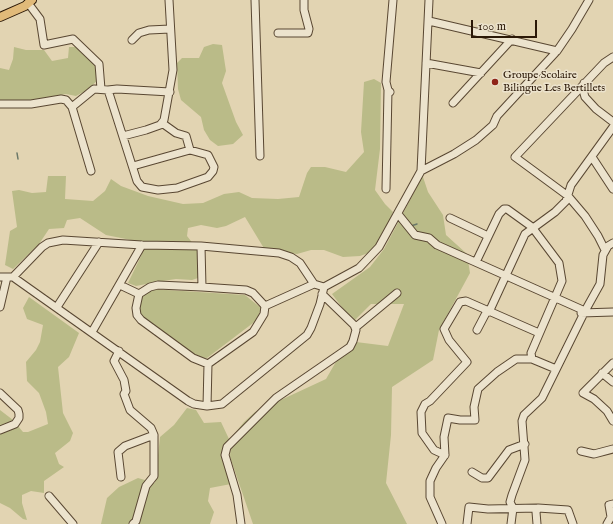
<!DOCTYPE html>
<style>
body{margin:0}
#map{position:relative;width:613px;height:524px;overflow:hidden;background:#e2d4b2;font-family:"IM FELL English",serif}
canvas{display:block}
.scale{position:absolute;left:471px;top:20px;width:66px;height:18px;box-sizing:border-box;border:2px solid #2b1807;border-top:0;padding-left:5px;font-size:12px;line-height:14px;white-space:nowrap;color:#2b1807;-webkit-text-stroke:3px #ece3cd;paint-order:stroke}
</style>
<div id="map">
<canvas width="613" height="524"></canvas>
<div class="scale">100 m</div>
</div>
<script>
const g = document.querySelector('canvas').getContext('2d');
g.lineJoin = 'round';
function fill(path, color) { g.fillStyle = color; g.fill(path, 'evenodd'); }
const toPath = rows => new Path2D(rows.map(r => 'M' + r).join(''));
function stroke(path, color, width, dash) { g.strokeStyle = color; g.lineWidth = width; g.lineCap = dash ? 'butt' : 'round'; g.setLineDash(dash || []); g.stroke(path); }
function drawText(font, color, halo, rows, align = 'center') {
  g.font = font + ' "IM FELL English",serif'; g.lineWidth = 3; g.setLineDash([]); g.textBaseline = 'middle'; g.strokeStyle = halo; g.fillStyle = color; for (const [text, x, y, turn = 0] of rows) {
    g.save(); g.translate(x, y); g.rotate((+turn || 0) * Math.PI / 180); g.textAlign = isNaN(turn) ? turn : align; if (halo) g.strokeText(text, 0, 0); g.fillText(text, 0, 0); g.restore();
  }
}
const green = toPath([
 [213,44,222,45,226,71,222,83,236,122,243,135,233,144,218,146,210,140,204,130,201,117,181,100,178,89,177,63,182,58,199,58,204,47],
 [14,47,26,50,44,50,52,61,68,58,69,47,76,47,98,67,98,80,87,90,76,96,66,94,32,100,0,102,0,68,9,70,13,59],
 [374,79,381,83,380,149,375,190,385,204,393,212,387,228,371,252,360,256,343,257,324,250,311,250,297,254,265,250,245,217,226,226,217,228,201,225,188,228,187,236,198,250,199,266,198,278,192,280,176,279,156,282,136,286,128,283,142,254,141,242,106,235,80,218,67,220,64,228,49,229,39,244,13,269,5,265,10,231,17,227,12,191,19,190,32,193,46,192,48,176,66,176,65,199,93,201,105,191,111,179,121,186,148,196,183,204,203,203,224,194,239,192,252,198,278,199,299,197,307,173,311,167,325,167,346,172,364,152,361,132,364,82],
 [421,171,428,192,443,215,446,235,467,254,470,273,439,330,433,360,392,387,391,435,386,483,407,524,253,524,230,457,231,438,244,422,255,412,326,379,348,341,388,346,404,304,371,304,353,322,332,294,370,267,384,249,417,187],
 [151,289,245,295,261,308,257,320,207,358,196,357,156,328,139,314,138,303,143,293],
 [29,297,79,333,69,357,58,367,63,413,73,433,70,441,55,453,59,464,64,467,44,481,44,493,31,491,22,495,22,503,27,520,23,519,10,508,0,503,0,410,13,420,23,432,28,432,48,424,46,412,39,393,27,381,26,362,36,350,40,342,43,325,27,319,23,308],
 [187,408,196,410,204,423,221,422,229,439,227,456,231,484,210,488,208,501,214,512,210,524,101,524,107,498,119,487,138,478,155,483,160,437,174,425]
]);
const stream = toPath([
 [17,153,18,159],
 [411,226,417,224]
]);
const minor = toPath([
 [255,0,260,156],
 [28,3,40,19,44,45,73,39,99,64,101,89],
 [429,21,557,51],
 [278,33,308,33,309,29,304,10,304,0],
 [132,40,139,33,149,30,170,29],
 [426,63,481,73],
 [584,83,583,90,585,97,596,109,613,122],
 [108,90,117,89,170,92],
 [390,92,388,90,386,82,393,0],
 [453,103,512,39],
 [0,104,31,104,61,99,66,100,72,107,91,171],
 [72,107,94,89,108,90,137,181,142,187,158,190,177,188,208,177,213,171,214,167,208,155,190,150,133,166],
 [162,123,176,133,186,136,190,150],
 [123,136,146,130,160,125,164,120,173,70,169,0],
 [592,157,613,189],
 [421,171,454,154,476,140,493,125,497,116,557,51,572,29,589,0],
 [386,189,388,90],
 [398,214,415,235,429,238,437,245,585,311],
 [450,218,488,236],
 [201,246,202,287,246,290,253,293,265,306,264,314,253,332,208,364,193,358,141,320,137,315,136,308,139,294,150,287,158,285,202,287],
 [605,250,598,236,585,216,568,196,515,157,604,63,613,57],
 [476,262,499,214,504,209,507,209,532,227,559,263,562,281,531,353,532,359],
 [0,277,13,277,188,401,194,404,207,406,222,404,307,335,311,328,320,304,324,287],
 [13,277,42,247,48,243,63,240,142,245,201,246,279,253,291,257,300,263,314,284,324,287,359,268,379,247,421,171,429,0],
 [120,285,139,294],
 [265,306,314,284],
 [0,307,7,277],
 [57,307,99,242],
 [489,312,525,234,555,212,566,201,571,185,613,127],
 [581,313,613,312],
 [356,327,397,293],
 [477,330,487,311],
 [92,332,142,245],
 [119,351,114,361,124,380,126,391,124,394,130,410,151,428,154,435,154,476,146,486,136,521,133,524],
 [613,363,583,393,594,399,607,411,613,421],
 [602,373,613,382],
 [0,393,18,410,19,414,19,418,15,424,0,430],
 [207,406,208,364],
 [581,451,594,454,613,449],
 [445,455,434,450,422,433,421,412,425,404,430,401,467,362,449,340,444,329,460,302,466,301,539,333],
 [445,455,444,437,448,418,460,420,475,420,474,407,478,389,497,372,516,359,532,359,556,369],
 [472,472,482,478,488,478,509,450,525,444],
 [121,477,118,452,125,446,154,435],
 [49,496,73,524],
 [538,508,568,510,573,524],
 [241,524,237,495,225,455,227,447,276,398,350,347,353,341,356,330,354,325,322,294],
 [442,524,430,497,430,481,436,468,445,455],
 [467,524,469,507,488,509,538,508,536,512,537,524],
 [511,524,513,508,510,502,512,495,525,460,522,421,524,415,542,398,585,311,600,284,603,255,608,246,613,243],
 [607,524,611,517,609,505,613,504]
]);
const major = toPath([
 [0,17,25,6,32,0]
]);
const markers = [
 [495,82,4,"#8f2418"]
];
const poiNames = [
 ["Groupe Scolaire",503,76],
 ["Bilingue Les Bertillets",503,89]
];
fill(green, '#babb88');
stroke(stream, '#6b7869', 1.5);
stroke(minor, '#594732', 9);
stroke(major, '#2b1807', 10);
stroke(minor, '#ece3cd', 7);
stroke(major, '#e1ba79', 8);
for (const [x, y, r, color] of markers) { const dot = new Path2D(); dot.arc(x, y, r, 0, 2 * Math.PI); g.fillStyle = color; g.fill(dot); stroke(dot, '#ece3cd', 1.5); }
drawText('11px', '#2b1807', '#ece3cd', poiNames, 'left');
</script>
